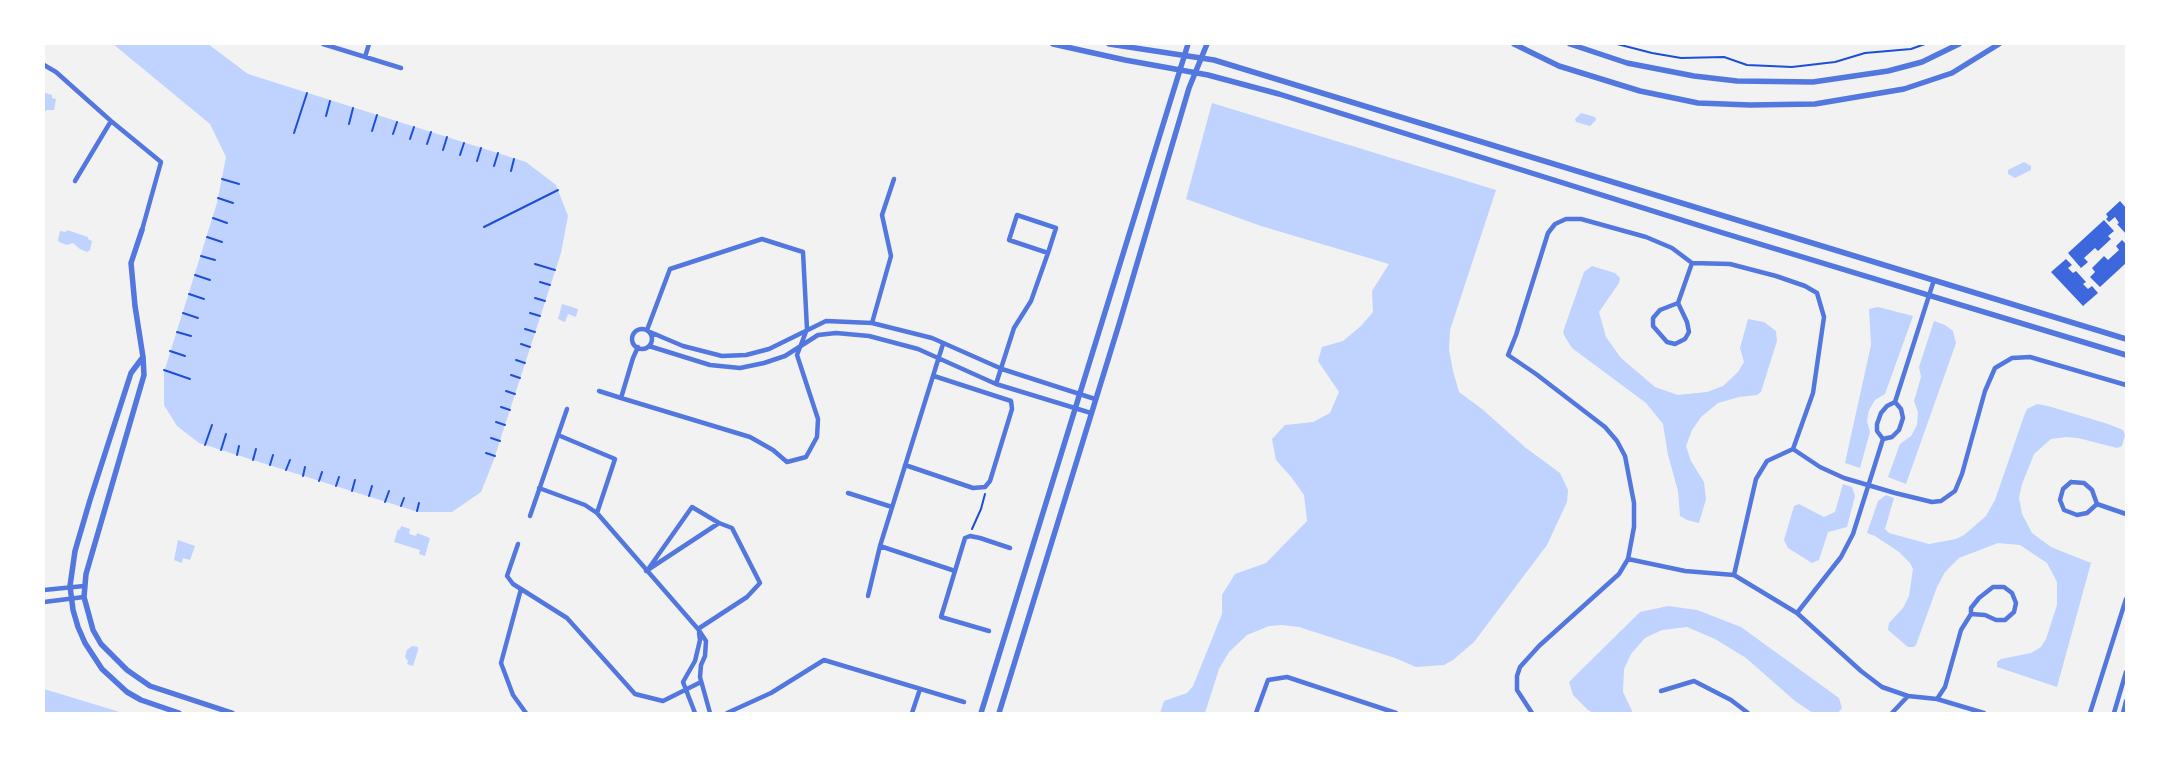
<!DOCTYPE html>
<style>
body{margin:0}
#map{position:relative;width:2170px;height:757px;overflow:hidden;background:#f2f2f2;font-family:"Golos Text",sans-serif}
canvas{display:block}
.frame{position:absolute;inset:0;border:45px solid #fff;pointer-events:none}
</style>
<div id="map">
<canvas width="2170" height="757"></canvas>
<div class="frame"></div>
</div>
<script>
const g = document.querySelector('canvas').getContext('2d');
g.lineJoin = 'round';
function fill(path, color) { g.fillStyle = color; g.fill(path, 'evenodd'); }
const toPath = rows => new Path2D(rows.map(r => 'M' + r).join(''));
function stroke(path, color, width, dash) { g.strokeStyle = color; g.lineWidth = width; g.lineCap = dash ? 'butt' : 'round'; g.setLineDash(dash || []); g.stroke(path); }
const water = toPath([
 [113,44,208,44,248,74,526,162,556,185,568,216,561,253,493,462,481,492,452,512,418,512,199,443,177,426,164,405,164,372,217,203,226,157,210,124],
 [45,93,52,95,52,98,56,99,54,110,47,110,44,112],
 [1212,103,1496,190,1450,330,1449,350,1453,371,1459,392,1482,409,1526,448,1560,473,1568,490,1567,502,1547,545,1474,642,1453,660,1444,665,1416,667,1395,658,1299,627,1282,625,1269,626,1247,635,1229,652,1219,669,1205,713,1160,713,1164,701,1187,693,1193,686,1222,614,1222,595,1235,574,1266,563,1307,521,1304,495,1292,478,1276,460,1272,439,1285,425,1313,422,1330,413,1339,392,1318,361,1322,347,1343,341,1361,326,1373,312,1372,291,1389,264,1261,226,1186,199],
 [1581,113,1595,117,1596,120,1590,126,1576,122,1575,119],
 [2024,162,2031,166,2031,170,2015,178,2008,174,2008,170],
 [67,230,88,237,88,239,92,241,90,250,87,252,80,249,73,243,67,245,59,242,58,240,60,231,66,232],
 [1592,266,1615,273,1620,278,1619,283,1599,312,1606,337,1621,358,1655,387,1678,395,1707,392,1723,386,1738,372,1744,362,1740,348,1748,319,1764,322,1776,331,1777,341,1761,392,1757,395,1739,397,1718,403,1701,417,1692,430,1686,446,1691,461,1704,482,1706,499,1699,523,1687,520,1680,516,1678,491,1668,455,1663,424,1646,403,1572,348,1565,337,1563,332,1565,326,1584,272],
 [562,304,578,309,576,317,568,314,565,322,558,319],
 [1878,307,1913,316,1885,394,1875,400,1869,410,1867,421,1870,432,1860,468,1845,463,1871,345,1869,309],
 [1934,321,1945,325,1953,331,1956,343,1906,484,1888,477,1900,444,1911,436,1917,425,1918,412,1914,401,1921,377,1919,367],
 [2037,404,2048,406,2108,424,2123,430,2125,435,2122,446,2117,448,2078,438,2066,437,2051,439,2034,454,2022,484,2019,498,2022,514,2032,533,2051,547,2091,563,2057,687,1997,667,1997,662,2001,659,2031,653,2041,647,2046,639,2057,605,2057,582,2047,563,2020,545,1998,543,1959,558,1945,572,1937,587,1916,645,1914,647,1908,647,1888,630,1889,623,1903,608,1909,596,1913,569,1910,563,1899,552,1875,536,1867,533,1878,501,1886,495,1894,498,1885,529,1889,533,1929,544,1956,539,1964,535,1986,516,1995,500,2024,416,2027,409],
 [1843,484,1852,487,1855,496,1847,527,1828,532,1819,560,1812,563,1788,548,1784,540,1794,506,1799,504,1824,517,1835,512],
 [401,526,410,529,409,534,416,536,417,533,430,538,425,556,419,554,420,550,394,542,398,529,400,530],
 [178,540,195,546,190,560,183,558,182,563,174,560],
 [1668,606,1697,610,1741,627,1839,698,1842,708,1838,713,1813,713,1795,701,1746,658,1715,639,1687,627,1662,630,1645,638,1631,654,1624,669,1623,692,1633,713,1593,713,1588,710,1573,695,1569,682,1640,612],
 [412,646,418,647,418,650,413,666,407,664,408,661,405,657,407,650],
 [44,689,123,713,44,713]
]);
const building = toPath([
 [2120,201,2126,208,2126,234,2117,224,2119,223,2115,217,2109,222,2106,219,2108,217,2106,214],
 [2104,220,2114,231,2108,236,2111,239,2098,251,2095,248,2084,258,2088,262,2081,268,2068,253],
 [2122,240,2126,244,2126,263,2100,287,2090,277,2095,272,2092,268,2104,256,2108,260,2119,250,2116,246],
 [2066,259,2072,265,2068,268,2073,273,2076,271,2086,282,2083,284,2088,289,2092,286,2098,293,2083,306,2051,272]
]);
const path = toPath([
 [1617,44,1652,53,1681,58,1724,57,1747,65,1792,67,1835,62,1865,53,1911,49,1925,44],
 [326,116,330,101],
 [349,124,353,108],
 [372,131,377,115],
 [294,133,307,93],
 [393,134,397,122],
 [410,139,414,127],
 [427,144,431,132],
 [443,150,447,137],
 [460,155,464,143],
 [477,161,481,148],
 [494,166,498,153],
 [511,171,514,159],
 [222,179,239,184],
 [218,198,233,203],
 [213,218,227,223],
 [484,227,558,190],
 [207,237,222,242],
 [201,256,215,260],
 [535,264,555,270],
 [195,275,210,280],
 [540,282,550,285],
 [189,294,204,299],
 [535,298,545,301],
 [183,313,198,318],
 [530,313,540,316],
 [525,329,535,332],
 [177,332,191,336],
 [521,344,530,347],
 [170,351,185,356],
 [516,360,525,363],
 [164,370,190,379],
 [511,375,520,378],
 [506,391,515,394],
 [501,407,510,410],
 [496,422,505,425],
 [491,438,500,441],
 [205,445,212,425],
 [221,450,226,434],
 [486,453,495,456],
 [237,455,239,446],
 [253,460,256,449],
 [270,465,273,455],
 [286,470,290,460],
 [303,476,305,467],
 [319,481,322,472],
 [336,486,339,477],
 [352,491,355,480],
 [369,496,372,486],
 [385,502,389,491],
 [401,506,404,498],
 [417,511,419,503],
 [972,529,981,509,985,494]
]);
const minor = toPath([
 [323,44,401,68],
 [365,57,369,44],
 [44,65,56,72,111,121,161,162,142,230],
 [75,181,111,121],
 [1017,215,1056,228,1048,253,1009,240,1017,215],
 [1678,303,1687,322,1689,332,1685,339,1675,344,1667,342,1653,326,1653,318,1660,310,1678,303],
 [1678,303,1692,263],
 [872,323,891,256,882,215,894,179],
 '632 339a10 10 0 1 1 20 0a10 10 0 1 1-20 0Z',
 [650,332,683,346,722,356,746,355,769,349,826,321,872,323,932,338,1002,369,1095,399],
 [649,346,710,365,740,368,764,363,785,356,818,335,836,333,869,336,918,349,996,384,1091,413],
 [638,347,633,358,621,398,750,437,773,450,787,462,806,457,817,437,818,419,797,355,807,329,803,252,762,239,670,269,647,330],
 [996,384,1014,328,1031,301,1048,253],
 [599,391,621,398],
 [558,435,615,459,597,513],
 [1883,439,1877,431,1877,424,1881,413,1887,406,1895,402,1934,280],
 [1883,439,1892,437,1899,430,1903,418,1901,409,1895,402],
 [1793,449,1820,467,1844,478,1895,493,1932,502,1941,501,1955,491,1962,474,1985,391,1995,368,2012,358,2030,357,2126,385],
 [905,465,973,488,985,487,990,481,1012,409,1011,401,934,376],
 [2071,482,2084,483,2092,490,2097,504,2087,513,2077,515,2064,510,2060,500,2063,489,2071,482],
 [539,488,585,505,597,513,698,629,706,641,705,656,701,665,700,677,710,713],
 [848,493,892,507],
 [2097,504,2126,514],
 [530,516,567,409],
 [518,544,507,576,513,584,521,589],
 [880,546,955,571],
 [1628,559,1685,571,1734,575,1797,613,1861,671,1882,687,1908,696,1937,699,1984,713],
 [649,568,692,507,719,523],
 [646,571,719,523,732,528,760,583,747,597,698,629],
 [44,590,84,586],
 [868,596,880,546,943,344],
 [44,602,84,597],
 [1797,613,1841,557,1853,534,1883,439],
 [989,631,941,617,965,538,970,536,980,538,1010,548],
 [1661,691,1694,681,1731,700,1748,713],
 [1937,699,1945,687,1961,630,1971,614,1971,608,1979,598,1993,587,2004,587,2012,593,2016,603,2014,612,2005,620,1996,620,1985,615,1971,614],
 [526,713,513,695,501,663,521,589,567,618,635,694,663,701,701,682],
 [695,713,683,682,695,661,700,640,699,633],
 [727,713,771,693,824,660,964,702],
 [912,713,920,689],
 [1256,713,1268,680,1287,677,1396,713],
 [1532,713,1517,690,1517,676,1520,667,1539,646,1619,574,1628,559,1634,527,1634,503,1625,456,1617,441,1605,427,1536,374,1508,355,1516,335,1548,233,1555,224,1566,219,1581,219,1646,237,1672,248,1692,263,1730,264,1776,276,1805,286,1817,293,1824,317,1813,393,1793,449,1767,461,1756,479,1734,575],
 [1892,713,1908,696],
 [2090,713,2126,599],
 [2114,713,2126,672],
 [2123,713,2126,701]
]);
const tertiary = toPath([
 [1053,44,1125,60,1208,75,1279,94,1720,232,2126,355],
 [1109,44,1214,60,2126,339],
 [1514,44,1559,66,1640,91,1698,103,1750,105,1815,104,1904,89,1952,73,1999,44],
 [1570,44,1627,63,1694,76,1737,81,1813,82,1888,71,1922,62,1959,44],
 [142,230,131,263,135,306,143,357,144,375,86,574,84,597,93,630,101,644,127,670,150,686,232,713],
 [143,357,131,373,90,500,75,551,70,586,73,610,78,627,85,643,102,669,127,692,141,700,179,713],
 [981,713,1188,44],
 [999,713,1120,321,1189,88,1207,44]
]);
fill(water, '#bfd3fe');
fill(building, '#3d67dc');
stroke(path, '#1d4ed8', 2);
stroke(minor, '#5277de', 4.5);
stroke(tertiary, '#5277de', 5.5);
</script>
